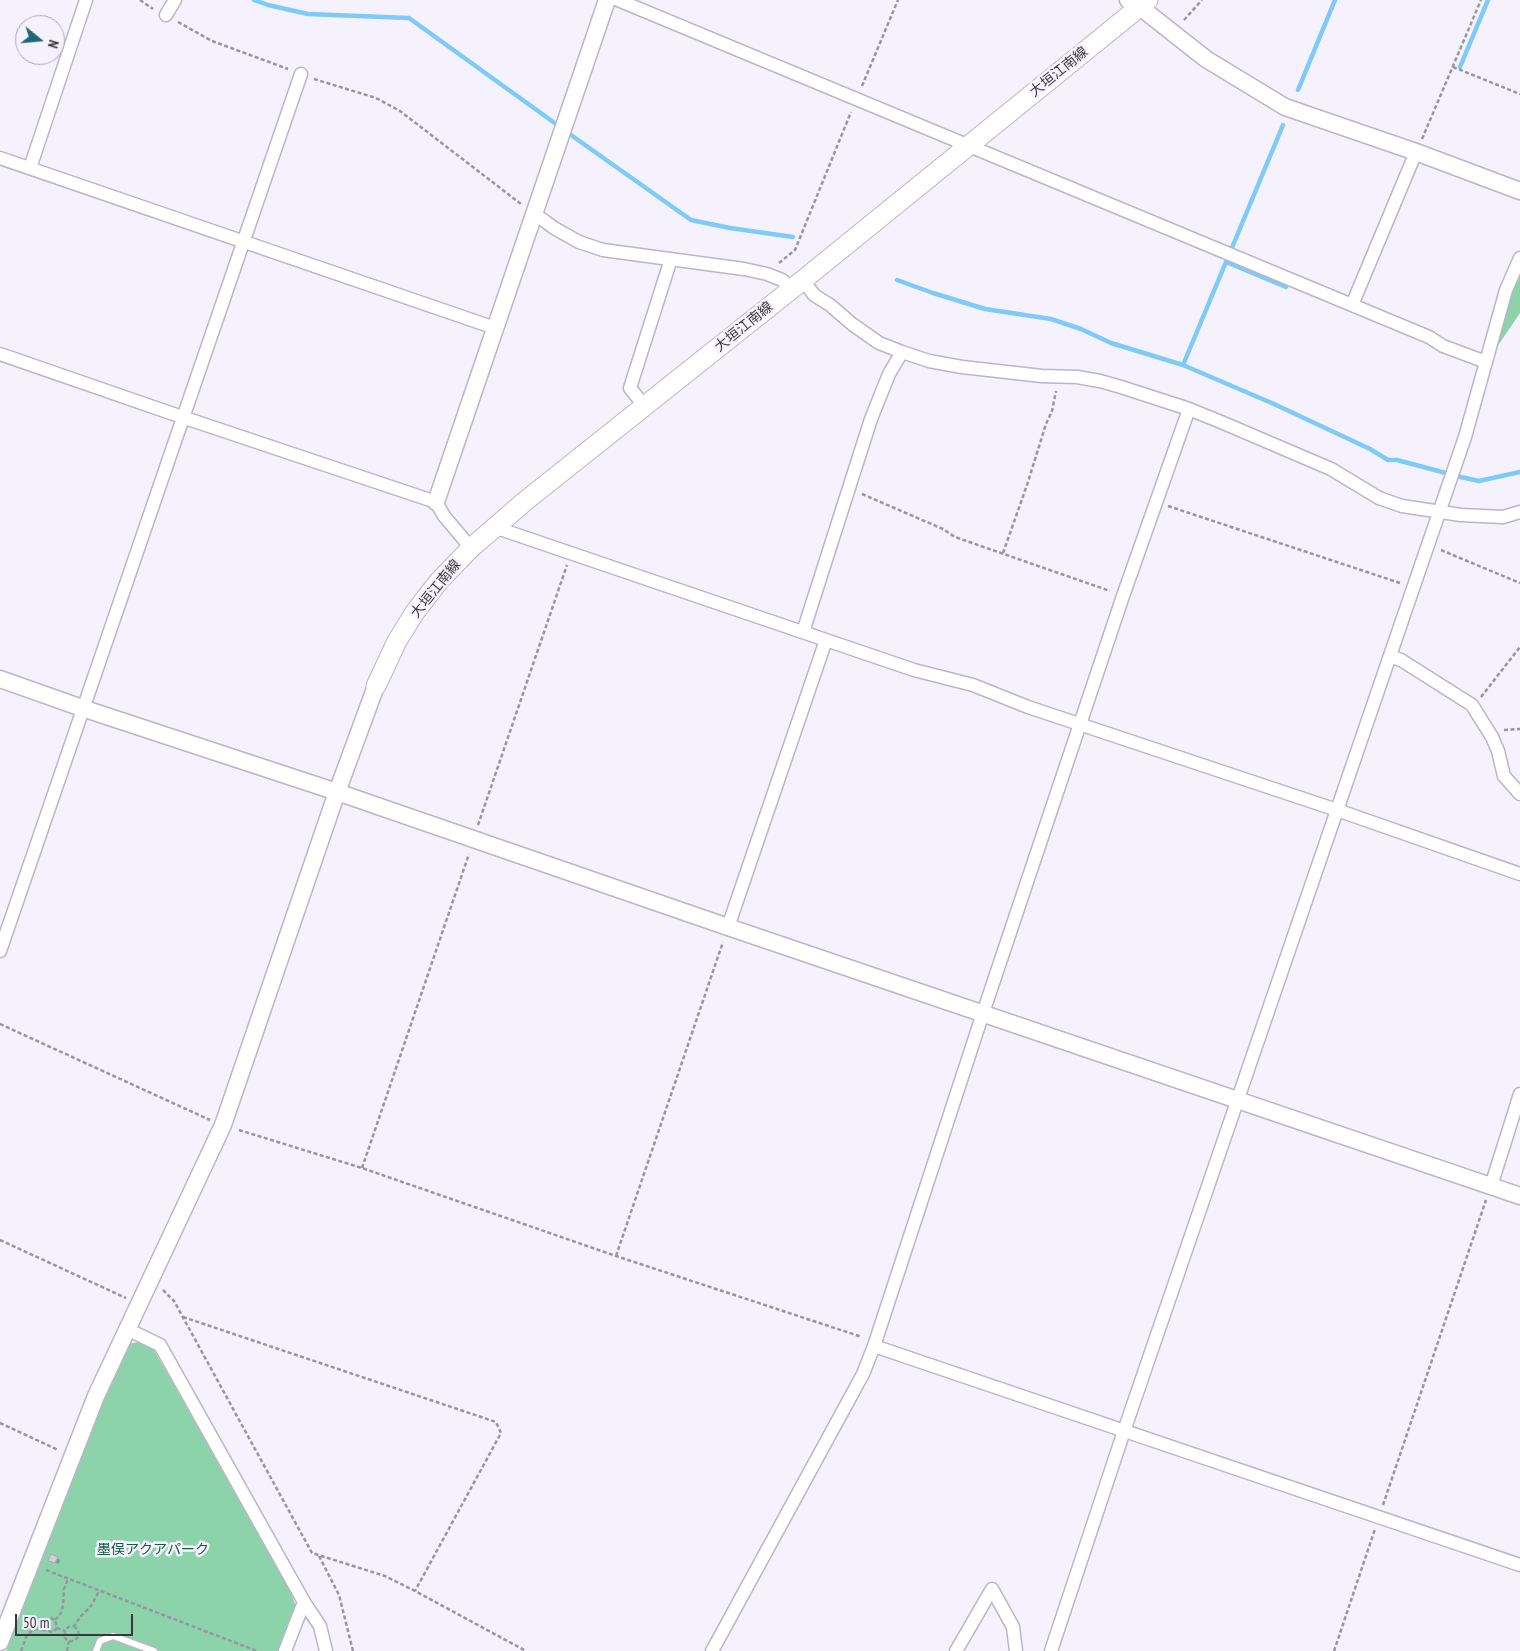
<!DOCTYPE html>
<meta charset="utf-8">
<style>
body{margin:0}
#map{position:relative;width:1520px;height:1651px;overflow:hidden;background:#f5f2fe;font-family:"PT Sans Narrow",sans-serif}
canvas{display:block}
.north{position:absolute;left:15px;top:15px;width:50px;height:50px;box-sizing:border-box;background:#f5f2fe;border:1px solid #a9a7b1;border-radius:50%;rotate:107deg;font-size:14px;font-weight:700;line-height:20px;text-align:center;color:#38373d}
.north::after{content:'';display:block;margin:auto;width:18px;height:22px;background:#1f6a72;clip-path:polygon(50% 0,100% 100%,50% 72%,0 100%)}
.scale{position:absolute;left:15px;top:1614px;width:118px;height:22px;box-sizing:border-box;border:2px solid #38373d;border-top:0;padding-left:6px;font-size:15px;line-height:18px;white-space:nowrap;color:#38373d;-webkit-text-stroke:4px #f5f2fe;paint-order:stroke}
</style>
<div id="map">
<canvas width="1520" height="1651"></canvas>
<div class="north">N</div>
<div class="scale">50 m</div>
</div>
<script>
const g = document.querySelector('canvas').getContext('2d');
g.lineJoin = 'round';
function fill(path, color) { g.fillStyle = color; g.fill(path, 'evenodd'); }
const toPath = rows => new Path2D(rows.map(r => 'M' + r).join(''));
function stroke(path, color, width, dash) { g.strokeStyle = color; g.lineWidth = width; g.lineCap = dash ? 'butt' : 'round'; g.setLineDash(dash || []); g.stroke(path); }
function drawText(font, color, halo, rows, align = 'center') {
  g.font = font + ' "PT Sans Narrow","Noto Sans JP",sans-serif'; g.lineWidth = 5; g.setLineDash([]); g.textBaseline = 'middle'; g.strokeStyle = halo; g.fillStyle = color; for (const [text, x, y, turn = 0] of rows) {
    g.save(); g.translate(x, y); g.rotate((+turn || 0) * Math.PI / 180); g.textAlign = isNaN(turn) ? turn : align; if (halo) g.strokeText(text, 0, 0); g.fillText(text, 0, 0); g.restore();
  }
}
const green = toPath([
 [1520,274,1520,313,1495,350,1509,300],
 [138,1342,154,1350,289,1586,296,1607,278,1651,6,1651,110,1383,128,1344]
]);
const shadow = toPath([
 [57,1558,60,1560,59,1564,53,1562]
]);
const stream = toPath([
 [254,0,268,5,308,14,409,18,556,124],
 [1460,67,1488,0],
 [1298,90,1335,0],
 [571,135,691,220,730,228,793,237],
 [1231,250,1283,125],
 [897,280,933,293,985,309,1051,319,1081,329,1111,343,1183,365,1274,404,1370,449,1388,460,1397,460,1446,473],
 [1183,365,1226,262,1286,287],
 [1456,476,1479,481,1520,472]
]);
const building = toPath([
 [51,1554,58,1557,55,1563,48,1561,51,1554]
]);
const path = toPath([
 [140,0,153,9],
 [1184,20,1202,0],
 [178,22,212,41,288,69],
 [1453,67,1520,94],
 [314,79,376,98,400,111,521,204],
 [862,86,898,0],
 [1422,139,1481,0],
 [779,263,795,250,851,112],
 [862,494,943,529,955,537,1110,591],
 [1168,506,1400,583],
 [1441,550,1520,583],
 [1003,553,1027,485,1046,424,1052,411,1056,391],
 [1481,697,1520,647],
 [1504,730,1520,729],
 [478,825,567,565],
 [0,1024,210,1120],
 [239,1130,362,1168,616,1256,862,1337],
 [362,1168,469,854],
 [0,1240,126,1298],
 [616,1256,723,942],
 [163,1290,174,1301,312,1553,385,1576,415,1591,526,1651],
 [183,1317,496,1422,501,1433,415,1591],
 [0,1423,58,1450],
 [1383,1505,1486,1200],
 [319,1556,339,1595,353,1651],
 [46,1570,257,1651],
 [55,1620,61,1613,63,1605,64,1589,68,1579],
 [74,1626,78,1630,79,1636,74,1641,69,1641,65,1638,65,1631,68,1627,74,1626,81,1616,91,1606,99,1591],
 [57,1628,53,1632,43,1630,42,1627,43,1622,51,1618,55,1620,57,1628,65,1631],
 [21,1651,27,1635,33,1630,41,1628],
 [67,1651,69,1641],
 [1334,1651,1375,1529]
]);
const service = toPath([
 [96,1651,100,1641,113,1636,154,1651]
]);
const minor = toPath([
 [618,0,1429,337,1443,346,1486,362],
 [166,15,175,0],
 [0,158,495,328],
 [30,168,86,0],
 [534,213,554,228,579,242,603,250,744,269,767,274,782,280,792,289],
 [803,280,814,295,830,305,852,324,879,343,902,352,929,361,962,367,1042,376,1077,377,1100,381,1121,387,1189,409,1221,422,1331,469,1379,498,1402,506,1461,515,1503,517,1520,512],
 [1352,305,1416,152],
 [0,354,182,417,436,502,444,516,471,548],
 [645,407,630,388,671,259],
 [494,527,914,670,973,685,1028,707,1337,810,1520,874],
 [803,632,871,419,889,374,902,352],
 [1390,656,1401,660,1472,705,1492,737,1498,751,1504,776,1520,794],
 [728,927,826,640],
 [0,951,301,74],
 [1491,1186,1520,1094],
 [127,1329,160,1345,304,1602,285,1651],
 [874,1346,1520,1565],
 [304,1602,320,1626,326,1651],
 [712,1651,863,1374,874,1346,983,1013,1123,596,1189,409],
 [956,1651,992,1589,1013,1627,1016,1651],
 [1051,1651,1124,1431,1465,437,1506,290,1520,258]
]);
const tertiary = toPath([
 [1128,0,1140,7,1206,59,1285,107,1416,152,1520,191],
 [436,502,607,0],
 [0,679,82,708,337,792,728,927,1520,1196],
 [0,1642,96,1396,223,1125,337,792,376,686]
]);
const secondary = toPath([
 [376,686,397,641,415,612,439,581,471,548,524,502,803,280,1148,0]
]);
const streetNames = [
 ["大垣江南線",1059,72,-39],
 ["大垣江南線",744,327,-39],
 ["大垣江南線",436,589,-51]
];
const parkNames = [
 ["墨俣アクアパーク",153,1550]
];
fill(green, '#8cd3ab');
fill(shadow, '#0003');
stroke(stream, '#7dcbf6', 4.5);
fill(building, '#d4ccda');
stroke(building, '#aea6b4', 1);
stroke(service, '#bab6c5', 9);
stroke(minor, '#bab6c5', 15);
stroke(tertiary, '#bab6c5', 19);
stroke(secondary, '#bab6c5', 21);
stroke(path, '#97959e', 2.5, [4, 2.5]);
stroke(service, '#fff', 6);
stroke(minor, '#fff', 12);
stroke(tertiary, '#fff', 16);
stroke(secondary, '#fff', 19);
drawText('14px', '#38373d', '#f5f2fe', streetNames);
drawText('14px', '#105d3b', '#f5f2fe', parkNames);
</script>
